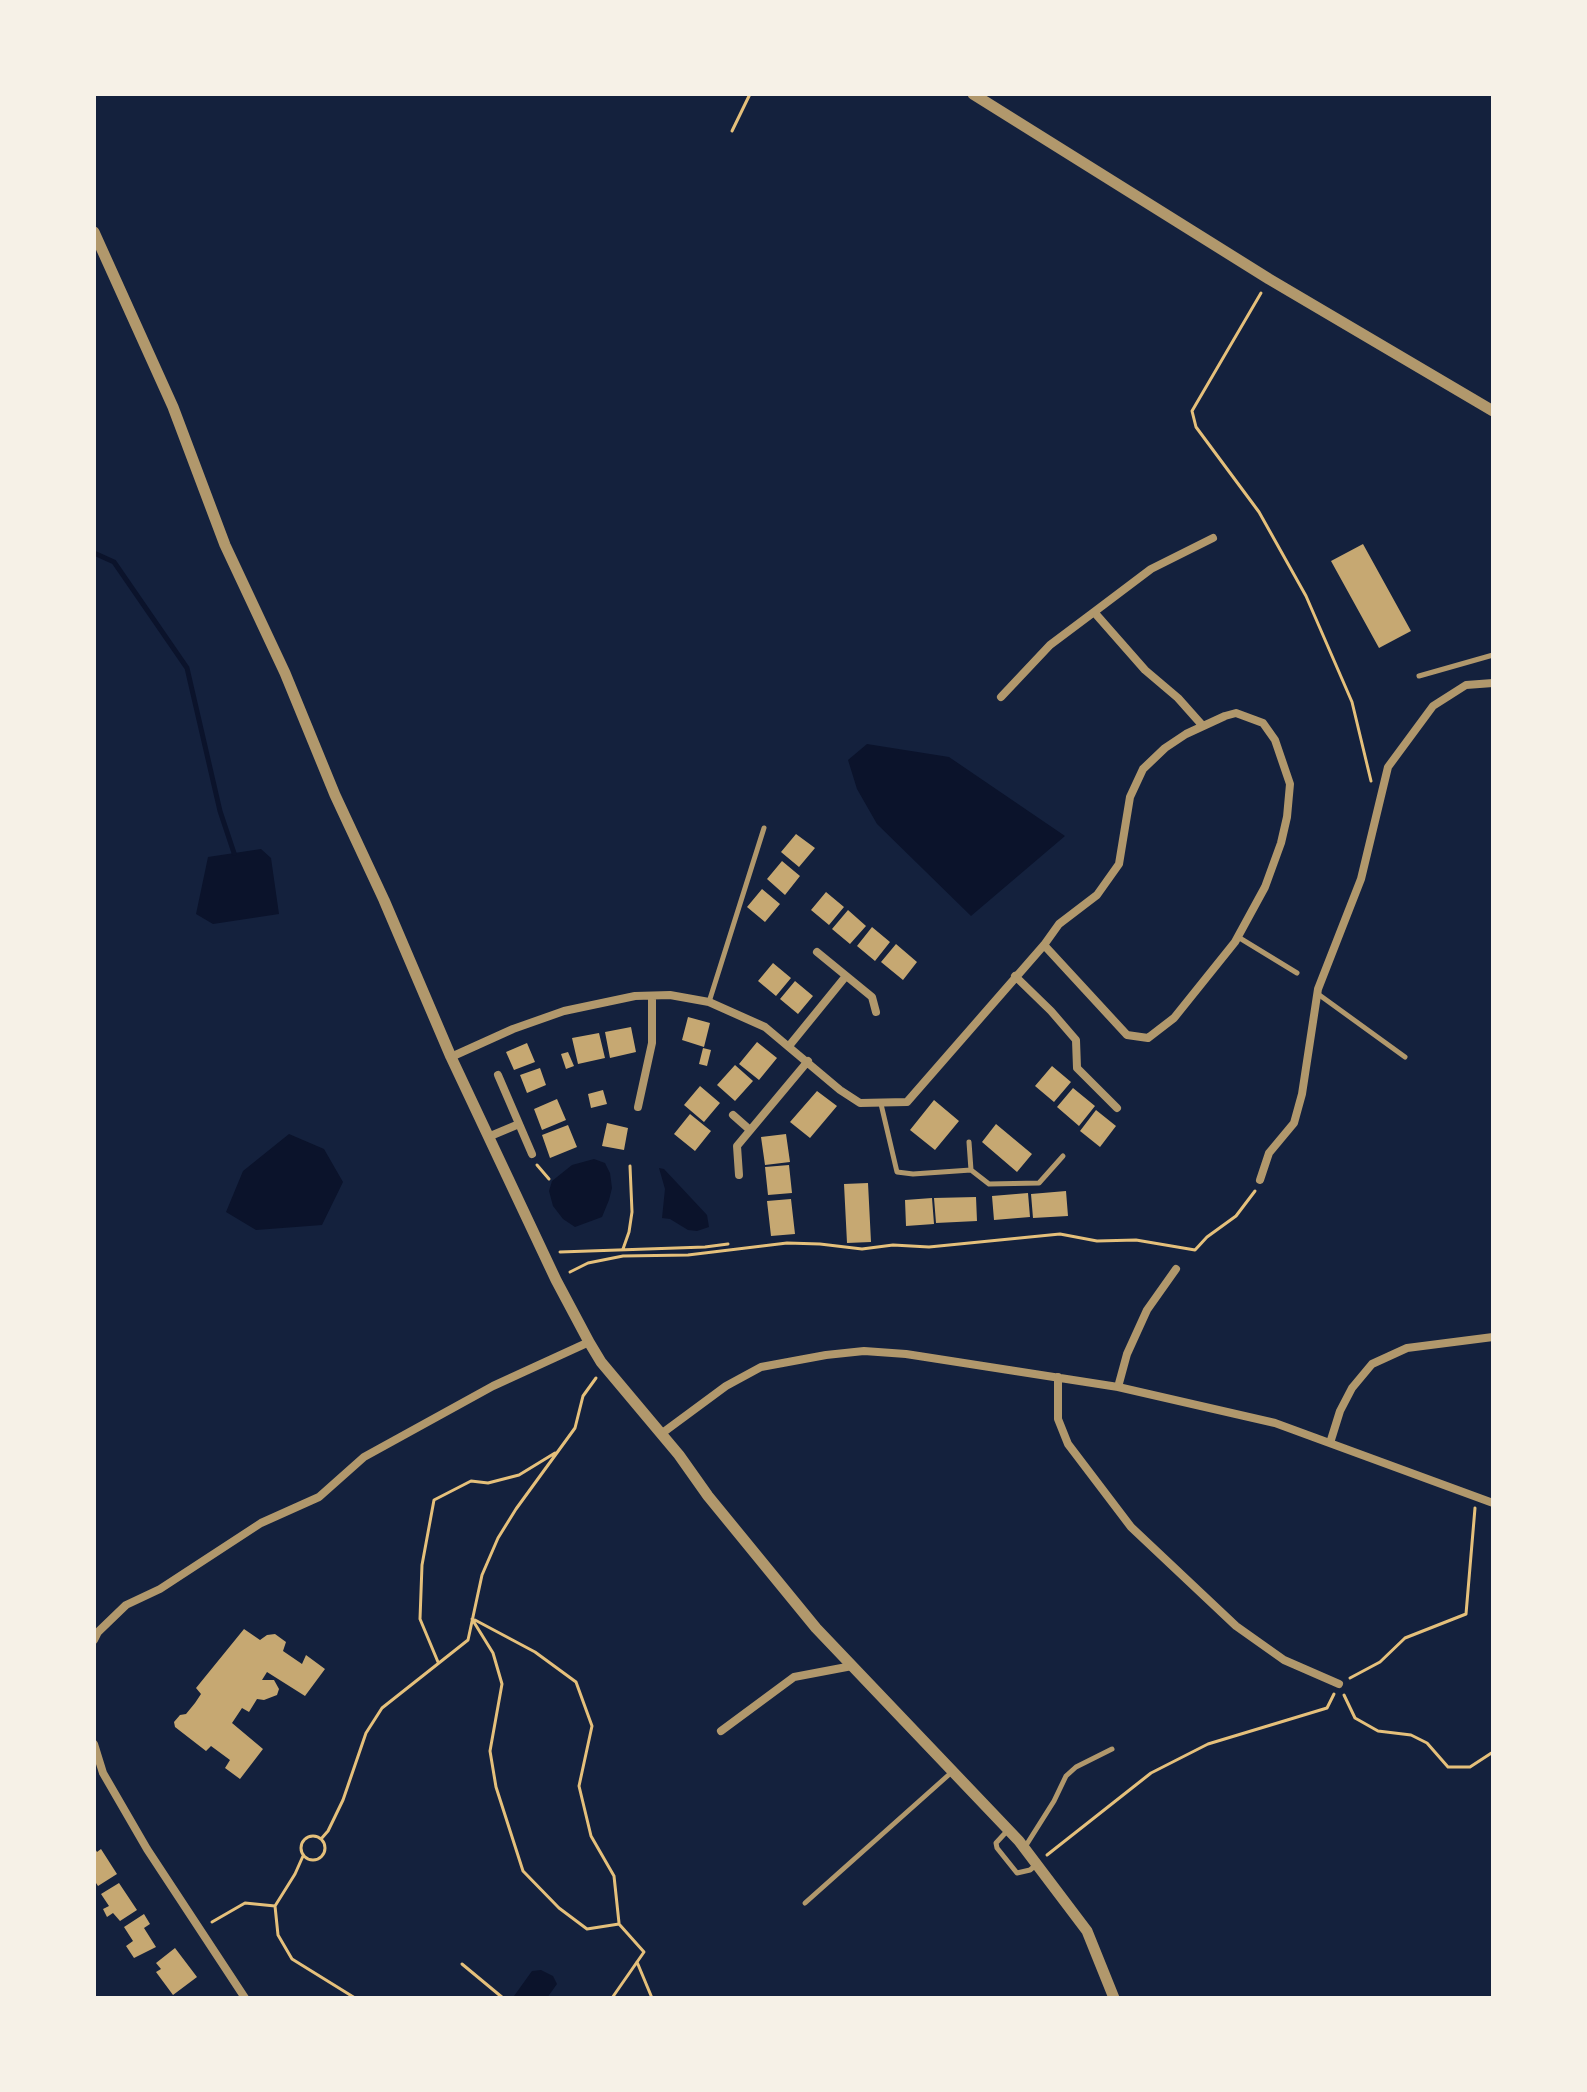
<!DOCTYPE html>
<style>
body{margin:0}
#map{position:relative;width:1587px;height:2092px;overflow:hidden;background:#14213d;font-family:Arial,sans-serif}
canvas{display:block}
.frame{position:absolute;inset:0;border:96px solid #f6f1e7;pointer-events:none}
</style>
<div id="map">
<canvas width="1587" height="2092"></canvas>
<div class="frame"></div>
</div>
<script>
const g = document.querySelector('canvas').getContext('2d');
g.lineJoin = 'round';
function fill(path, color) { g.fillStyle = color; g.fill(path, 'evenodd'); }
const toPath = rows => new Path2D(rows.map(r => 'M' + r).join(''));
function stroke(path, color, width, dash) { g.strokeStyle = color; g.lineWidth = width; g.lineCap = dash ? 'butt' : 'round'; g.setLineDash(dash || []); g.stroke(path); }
const water = toPath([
 [867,744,949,757,1065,836,971,916,877,824,857,789,848,760],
 [261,849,271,858,279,914,213,924,196,914,208,857],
 [289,1134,324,1149,343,1182,322,1225,256,1230,226,1212,243,1171],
 [594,1159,605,1163,610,1173,612,1188,609,1200,602,1217,575,1227,563,1219,553,1206,549,1191,552,1181,572,1165],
 [659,1168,664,1169,707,1215,709,1227,697,1231,688,1230,670,1219,662,1218,665,1189],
 [541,1970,553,1976,557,1984,547,1998,518,1998,514,1996,532,1971]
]);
const stream = toPath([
 [94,553,114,562,187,668,220,811,234,853]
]);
const building = toPath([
 [1363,544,1411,631,1379,648,1331,561],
 [796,834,815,848,799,867,781,852],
 [782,861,800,876,785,895,767,879],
 [762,889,780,904,765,922,747,907],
 [826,892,844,907,829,925,811,910],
 [848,910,866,926,850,944,832,929],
 [872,927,890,942,875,961,857,946],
 [896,944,917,962,903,980,881,962],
 [773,963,791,978,776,996,758,981],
 [795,981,813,996,798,1014,780,999],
 [688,1017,710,1023,704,1047,682,1040],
 [631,1027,636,1052,610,1058,605,1032],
 [599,1033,605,1058,578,1064,572,1038],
 [757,1042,777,1058,759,1080,739,1064],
 [527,1043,535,1062,514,1070,506,1052],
 [703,1048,711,1050,707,1066,699,1064],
 [568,1052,574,1066,566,1069,561,1054],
 [735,1065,753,1081,735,1101,717,1085],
 [1052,1066,1071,1082,1054,1102,1035,1086],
 [540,1068,546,1085,527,1093,520,1075],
 [700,1086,720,1103,704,1122,684,1105],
 [1073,1088,1095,1106,1079,1126,1057,1107],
 [603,1090,607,1104,591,1108,588,1094],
 [817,1091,837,1106,810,1138,790,1122],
 [557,1099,566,1120,542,1130,534,1109],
 [934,1100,959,1121,935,1150,910,1130],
 [1096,1110,1116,1126,1100,1147,1080,1131],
 [690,1114,711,1131,695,1151,674,1134],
 [607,1123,628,1128,624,1150,602,1146],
 [996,1124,1032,1154,1017,1172,982,1142],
 [568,1125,577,1147,550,1158,542,1135],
 [786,1134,790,1162,765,1165,761,1137],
 [789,1165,792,1193,768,1195,765,1167],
 [868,1183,871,1242,847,1243,844,1184],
 [1066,1191,1068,1216,1033,1218,1031,1194],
 [1028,1193,1030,1217,994,1220,992,1196],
 [976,1197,977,1221,936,1223,934,1198],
 [932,1198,934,1224,906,1226,905,1200],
 [791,1199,795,1234,771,1236,767,1201],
 [244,1629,260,1640,267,1635,275,1634,286,1642,283,1651,302,1664,306,1655,325,1669,305,1696,267,1672,262,1680,274,1680,279,1689,277,1695,264,1700,257,1699,249,1712,242,1708,232,1723,263,1749,240,1779,225,1768,230,1760,211,1746,206,1751,175,1727,174,1722,180,1715,186,1714,195,1703,201,1694,196,1688],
 [94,1847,97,1852,101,1849,117,1874,98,1886,94,1880],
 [119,1883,137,1910,120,1921,113,1913,107,1917,103,1909,109,1906,101,1894],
 [144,1914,150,1924,144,1928,156,1947,134,1958,126,1946,133,1941,124,1927],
 [175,1948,197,1977,173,1995,156,1972,161,1969,156,1963]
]);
const path = toPath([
 [732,131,750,94],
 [1261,293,1192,411,1196,427,1259,512,1306,596,1352,702,1371,781],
 [537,1165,549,1179],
 [623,1249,629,1232,632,1212,630,1166],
 [560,1252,705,1247,728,1244],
 [570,1272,588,1263,623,1256,688,1255,787,1243,820,1244,862,1249,893,1245,929,1247,1060,1234,1097,1241,1136,1240,1195,1250,1207,1237,1236,1216,1255,1191],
 [472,1619,493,1653,502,1684,490,1751,496,1787,523,1871,559,1908,587,1929,619,1924,644,1952,612,1998],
 [475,1620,535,1652,576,1682,592,1726,579,1786,591,1836,614,1876,619,1923],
 [438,1662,420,1619,422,1565,434,1500,471,1481,488,1483,519,1475,555,1453],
 [1350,1678,1380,1662,1405,1638,1466,1614,1475,1508],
 [1344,1695,1355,1718,1378,1731,1411,1735,1427,1743,1448,1767,1470,1767,1493,1752],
 '301 1848a12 12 0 1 1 24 0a12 12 0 1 1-24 0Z',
 [321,1839,328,1831,343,1800,366,1733,382,1708,468,1640,482,1575,498,1538,516,1509,575,1428,583,1396,596,1378],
 [1047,1855,1151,1773,1208,1744,1327,1708,1334,1694],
 [303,1856,295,1874,275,1906,278,1935,292,1959,355,1998],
 [212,1922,245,1903,275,1906],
 [637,1962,652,1998],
 [462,1964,503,1998]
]);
const service = toPath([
 [1419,676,1493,655],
 [1238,937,1297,973],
 [1318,994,1405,1057],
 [709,1002,764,828],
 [881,1104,897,1172,913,1174,971,1170,989,1184,1039,1183,1063,1156],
 [969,1142,971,1170],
 [1008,1830,996,1843,997,1848,1017,1873,1030,1870,1037,1864],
 [1025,1847,1054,1801,1066,1776,1076,1767,1112,1749],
 [805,1903,953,1771]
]);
const minor = toPath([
 [1094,612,1151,569,1213,538],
 [1001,697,1050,645,1094,612,1145,670,1178,698,1202,725],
 [817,952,872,997,876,1012],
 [1015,976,1051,1011,1076,1040,1077,1068,1117,1108],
 [789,1046,846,976],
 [451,1057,513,1029,564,1011,635,996,670,995,709,1002,765,1027,840,1090,860,1103,907,1102,1044,945,1059,924,1097,895,1119,864,1130,797,1143,769,1165,748,1186,734,1225,716,1236,713,1263,723,1275,740,1290,784,1287,817,1281,843,1265,887,1235,942,1174,1018,1148,1038,1127,1035,1044,945],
 [498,1075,532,1154],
 [638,1107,652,1043,652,996],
 [733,1115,750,1130],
 [488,1137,519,1124],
 [739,1175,737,1146,808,1061],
 [1260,1180,1269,1153,1294,1123,1302,1094,1318,989,1361,879,1388,767,1433,706,1466,685,1493,683],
 [1058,1377,1058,1419,1068,1444,1131,1527,1236,1626,1284,1660,1339,1684],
 [1118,1387,1127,1354,1147,1310,1176,1269],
 [661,1434,726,1386,761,1367,826,1355,864,1351,906,1354,1118,1387,1275,1423,1493,1503],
 [1330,1443,1340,1411,1352,1388,1372,1364,1407,1348,1493,1337],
 [94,1640,98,1632,126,1605,160,1589,261,1523,319,1497,364,1457,493,1386,589,1342],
 [721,1731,794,1677,852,1666],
 [94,1744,103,1773,147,1849,245,1998]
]);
const tertiary = toPath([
 [973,94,1269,279,1493,411],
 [94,232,173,407,225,545,285,673,335,795,384,900,451,1057,556,1280,589,1342,601,1362,679,1455,708,1496,816,1628,1019,1841,1087,1931,1114,1998]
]);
fill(water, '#0b132b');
stroke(stream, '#0b132b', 5);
fill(building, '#c6a872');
stroke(path, '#e5c07b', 3);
stroke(service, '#b1986c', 5);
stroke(minor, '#b1986c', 8);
stroke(tertiary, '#b1986c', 11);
</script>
